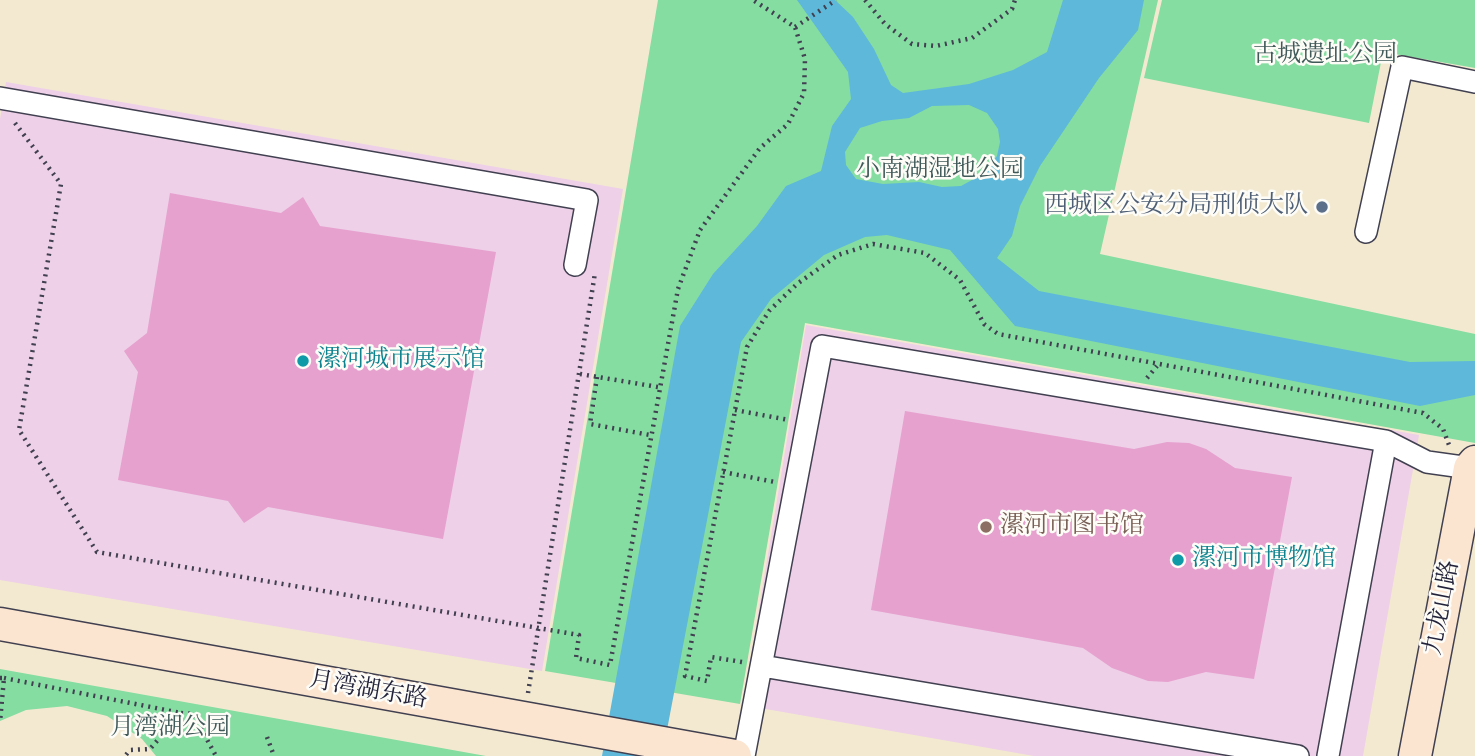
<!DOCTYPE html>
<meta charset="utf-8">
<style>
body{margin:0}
canvas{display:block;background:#f2e9d0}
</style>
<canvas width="1475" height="756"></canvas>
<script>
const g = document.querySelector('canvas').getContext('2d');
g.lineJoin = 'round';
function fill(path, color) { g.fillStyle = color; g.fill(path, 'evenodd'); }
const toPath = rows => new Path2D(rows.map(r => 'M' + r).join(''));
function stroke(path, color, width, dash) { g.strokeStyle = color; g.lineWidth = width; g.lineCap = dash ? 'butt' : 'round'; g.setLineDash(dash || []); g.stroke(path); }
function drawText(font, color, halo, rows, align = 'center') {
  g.font = font + ' "IM FELL Double Pica","Noto Serif SC",serif'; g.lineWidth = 5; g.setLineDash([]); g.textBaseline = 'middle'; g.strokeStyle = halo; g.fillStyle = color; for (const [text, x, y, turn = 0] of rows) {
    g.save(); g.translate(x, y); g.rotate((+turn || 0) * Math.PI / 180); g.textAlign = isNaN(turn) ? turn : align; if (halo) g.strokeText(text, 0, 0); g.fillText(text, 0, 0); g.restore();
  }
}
const built = toPath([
 [6,82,623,189,542,671,0,580,0,119],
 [806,325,1419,435,1363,756,1034,756,743,705]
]);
const green = toPath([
 [658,0,1158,0,1100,254,1475,334,1475,443,805,323,740,704,545,671],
 [1162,0,1475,0,1475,68,1383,52,1369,123,1144,78],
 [0,669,486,756,156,756,142,739,107,716,67,706,26,710,0,721]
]);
const water = toPath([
 [797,0,835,0,853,17,874,49,891,85,903,93,969,84,1013,70,1047,52,1063,0,1144,0,1138,30,1099,78,1040,166,1020,206,1012,236,997,258,1039,291,1410,362,1475,361,1475,395,1420,406,1015,326,950,250,887,235,865,237,824,255,771,299,741,342,662,756,602,756,680,326,713,274,757,226,786,186,821,171,832,126,851,99,848,72],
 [969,105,987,113,998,129,1000,142,997,156,983,174,961,186,942,187,919,182,883,184,856,179,846,165,845,152,860,128,882,121,909,118,932,106]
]);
const building = toPath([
 [170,193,281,213,303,197,320,226,496,252,443,539,268,507,244,523,228,501,118,480,138,372,124,351,147,333],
 [905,411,1134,449,1167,442,1189,443,1206,449,1235,468,1292,477,1254,679,1206,672,1168,682,1148,681,1112,668,1083,648,871,610]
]);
const path = toPath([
 [865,0,885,24,912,44,936,46,972,38,1012,9,1015,0],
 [795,27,836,0],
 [15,123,61,184,19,430,97,552,579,635,576,658,610,665,678,289,700,230,760,148,788,124,804,93,805,59,795,27,753,0],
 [580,374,658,387],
 [597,377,590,424,650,435],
 [1147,378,1157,366],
 [735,410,789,420],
 [723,472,775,482],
 [742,662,711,657,707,681,685,676,747,347,769,311,797,284,838,255,873,244,925,253,960,280,984,324,998,334,1423,413,1443,429,1449,445],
 [0,678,4,678,0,722],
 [4,678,181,713,150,749,130,750,125,756],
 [528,693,595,273],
 [181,713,193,714,216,756],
 [267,737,274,756]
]);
const street = toPath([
 [0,98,587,200,575,265],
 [1366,232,1402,67,1475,82],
 [762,666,1298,756],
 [744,756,822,346,1386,441,1427,462,1470,468],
 [1328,756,1386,441]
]);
const secondary = toPath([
 [0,624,735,756],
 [1415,756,1470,468,1475,462]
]);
const markers = [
 [1322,207,7,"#5c6f8a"],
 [303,361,7,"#0f9aa8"],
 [986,527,7,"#8d6e63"],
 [1178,560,7,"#0f9aa8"]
];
const parkNames = [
 ["古城遗址公园",1325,56],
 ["小南湖湿地公园",940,171],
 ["月湾湖公园",170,729]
];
const serviceNames = [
 ["西城区公安分局刑侦大队",1308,207]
];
const cultureNames = [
 ["漯河城市展示馆",317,361],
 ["漯河市博物馆",1192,560]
];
const educationNames = [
 ["漯河市图书馆",1000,527]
];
const streetNames = [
 ["九龙山路",1443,608,-79],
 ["月湾湖东路",368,691,10]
];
fill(built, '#eed0e8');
fill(green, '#85dda2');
fill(water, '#5db8da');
fill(building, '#e6a1cf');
stroke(street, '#414051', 24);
stroke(secondary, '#414051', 35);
stroke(path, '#414051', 4.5, [2, 5]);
stroke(street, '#fff', 21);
stroke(secondary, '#fce5d0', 32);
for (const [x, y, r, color] of markers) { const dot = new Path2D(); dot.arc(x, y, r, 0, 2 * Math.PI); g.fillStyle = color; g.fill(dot); stroke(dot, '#fdfcf7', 2.5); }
drawText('24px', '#405a5a', '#fdfcf7', parkNames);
drawText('24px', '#4e5e75', '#fdfcf7', serviceNames, 'right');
drawText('24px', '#0d838f', '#fdfcf7', cultureNames, 'left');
drawText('24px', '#785e54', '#fdfcf7', educationNames, 'left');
drawText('24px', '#22223b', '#fdfcf7', streetNames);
</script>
